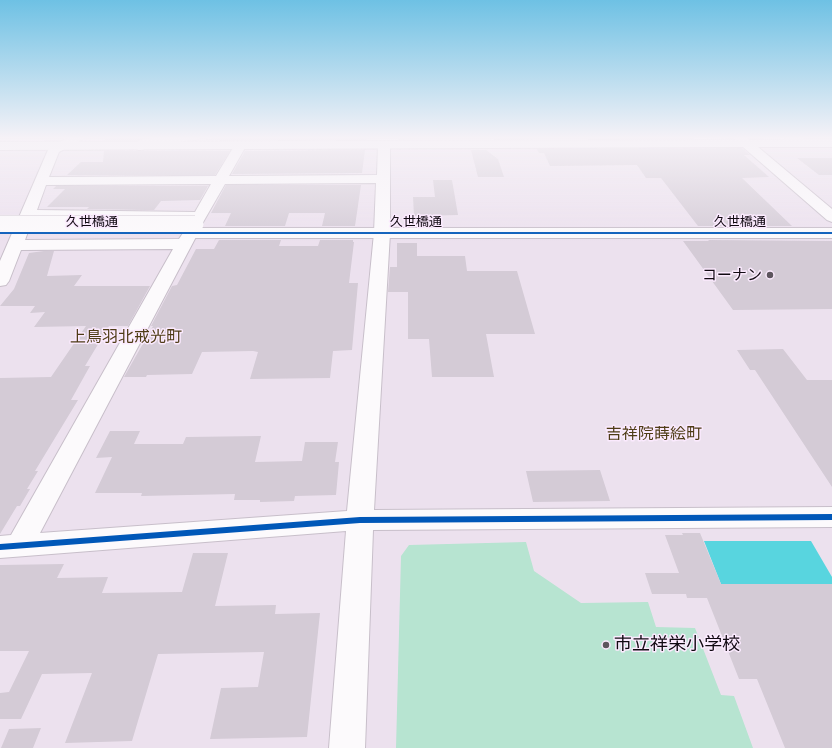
<!DOCTYPE html>
<meta charset="utf-8">
<style>
body{margin:0}
canvas{display:block;background:#ece1ee}
</style>
<canvas width="832" height="748"></canvas>
<script>
const g = document.querySelector('canvas').getContext('2d');
g.lineJoin = 'round';
function fill(path, color) { g.fillStyle = color; g.fill(path, 'evenodd'); }
const toPath = rows => new Path2D(rows.map(r => 'M' + r).join(''));
function stroke(path, color, width, dash) { g.strokeStyle = color; g.lineWidth = width; g.lineCap = dash ? 'butt' : 'round'; g.setLineDash(dash || []); g.stroke(path); }
function drawText(font, color, halo, rows, align = 'center') {
  g.font = font + ' "Alegreya Sans","Noto Sans JP",sans-serif'; g.lineWidth = 3; g.setLineDash([]); g.textBaseline = 'middle'; g.strokeStyle = halo; g.fillStyle = color; for (const [text, x, y, turn = 0] of rows) {
    g.save(); g.translate(x, y); g.rotate((+turn || 0) * Math.PI / 180); g.textAlign = isNaN(turn) ? turn : align; if (halo) g.strokeText(text, 0, 0); g.fillText(text, 0, 0); g.restore();
  }
}
const green = toPath([
 [526,542,534,571,581,603,648,602,656,627,695,628,721,695,734,696,753,748,396,748,401,556,409,545]
]);
const water = toPath([
 [704,541,811,541,832,577,832,584,721,584]
]);
const building = toPath([
 [105,137,151,137,138,140,105,140],
 [221,137,367,137,367,140,200,140],
 [531,137,608,137,608,139,532,139],
 [668,137,734,137,734,138,671,139],
 [742,148,750,155,744,155,769,177,742,178,792,226,698,226,661,178,646,178,637,165,550,166,544,153,539,153,537,149],
 [365,150,362,173,232,174,245,151],
 [471,150,486,150,498,159,504,177,478,177],
 [104,151,230,151,215,175,67,175,81,162,103,162],
 [797,158,832,158,832,175,819,175],
 [433,180,452,180,458,215,414,216,413,197,435,197],
 [226,185,361,185,355,226,322,226,325,213,289,213,285,226,225,226,231,213,211,213],
 [56,186,208,186,200,200,161,201,154,210,145,210,87,209,89,207,47,207,65,189,53,189],
 [219,240,281,240,279,246,318,246,320,240,353,240,353,242,354,242,349,283,358,283,352,350,333,351,330,378,250,379,258,352,253,351,202,352,192,374,147,375,146,377,124,377,153,326,151,326,172,286,177,285,196,249,214,249],
 [708,240,832,241,832,309,733,310,683,241,709,241],
 [397,243,417,243,417,256,465,256,467,271,517,271,535,334,486,334,494,377,432,377,429,339,408,339,408,292,388,292,390,267,397,267],
 [44,251,54,251,47,276,82,275,74,286,150,286,128,326,109,326,85,366,90,366,71,400,78,400,35,471,38,471,27,489,30,489,20,506,17,506,0,534,0,378,51,377,86,326,34,327,45,312,30,313,35,306,0,306,14,289,29,253],
 [783,349,807,380,832,380,832,487,755,370,750,370,737,350],
 [110,431,140,431,134,444,183,444,186,437,261,436,255,462,302,461,305,442,338,442,335,462,339,462,336,495,295,496,294,501,260,502,260,500,234,500,235,494,141,496,142,493,95,493,112,457,96,458],
 [600,470,610,501,533,502,526,471],
 [682,533,700,533,721,584,832,584,832,748,785,748,757,679,739,679,707,598,687,598,686,594,652,594,645,573,679,573,665,535,683,535],
 [193,553,228,553,215,606,276,605,275,614,320,613,307,737,210,739,221,688,258,687,264,652,158,654,132,741,65,743,92,673,42,674,21,719,0,719,0,693,9,692,29,651,0,651,0,565,64,564,57,578,108,577,102,593,182,592],
 [41,728,33,748,1,748,9,729]
]);
const street = toPath([
 [70,137,85,137,83,139,59,152,49,177,216,176,236,143,240,142,244,143,246,146,229,176,377,175,378,145,380,143,384,141,388,143,390,145,390,233,374,510,832,507,832,527,373,530,365,748,329,748,346,531,0,558,0,536,11,535,173,249,21,250,9,281,6,285,0,286,0,261,48,150,50,147,70,137],
 [376,183,374,233,347,511,40,533,198,233,195,230,190,228,185,230,179,239,25,240,33,218,190,220,188,224,190,227,195,228,200,227,202,224,225,184,376,183],
 [211,184,195,212,37,210,46,185,211,184],
 [161,137,201,137,199,139,195,140,147,145,144,149,140,150,136,149,134,146,140,140,161,137],
 [784,137,800,137,808,141,810,143,808,145,804,147,786,139,784,137]
]);
const secondary = toPath([
 [736,137,746,137,749,140,832,139,832,147,758,147,832,209,832,222,827,220,743,147,0,150,0,142,735,140,736,137],
 [190,228,832,228,832,238,190,238,184,236,182,233,184,230,190,228]
]);
const secondaryBridge = toPath([
 [0,224,195,224]
]);
const cycleway = toPath([
 [0,232,832,232,832,234,0,234,0,232],
 [832,514,832,520,360,523,0,550,0,544,360,517,832,514]
]);
const markers = [
 [770,275,4,"#5d555e"],
 [606,645,4,"#5d555e"]
];
const farStreetnames = [
 ["久世橋通",92,222],
 ["久世橋通",416,222],
 ["久世橋通",740,222]
];
const poiNames = [
 ["コーナン",762,275]
];
const neighbourhoodNames = [
 ["上鳥羽北戒光町",126,337],
 ["吉祥院蒔絵町",654,434]
];
const nearPoinames = [
 ["市立祥栄小学校",614,645]
];
fill(green, '#b7e4d1');
fill(water, '#58d5df');
fill(building, '#d4cbd6');
stroke(street, '#c8bfca', 2);
stroke(secondary, '#c8bfca', 2);
fill(street, '#fcfafc');
fill(secondary, '#fcfafc');
stroke(secondaryBridge, '#c8bfca', 18, []);
stroke(secondaryBridge, '#fcfafc', 17);
fill(cycleway, '#0057b8');
const sky = g.createLinearGradient(0, 0, 0, 242);
sky.addColorStop(0, '#6ec1e4');
sky.addColorStop(0.57, '#f6f2f7');
sky.addColorStop(1, '#f6f2f700');
g.fillStyle = sky;
g.fillRect(0, 0, 832, 242);
for (const [x, y, r, color] of markers) { const dot = new Path2D(); dot.arc(x, y, r, 0, 2 * Math.PI); g.fillStyle = color; g.fill(dot); stroke(dot, '#fbeafe', 1.5); }
drawText('13px', '#100911', '#fbeafe', farStreetnames);
drawText('15px', '#100911', '#fbeafe', poiNames, 'right');
drawText('16px', '#4e3c16', '#fbeafe', neighbourhoodNames);
drawText('18px', '#100911', '#fbeafe', nearPoinames, 'left');
</script>
